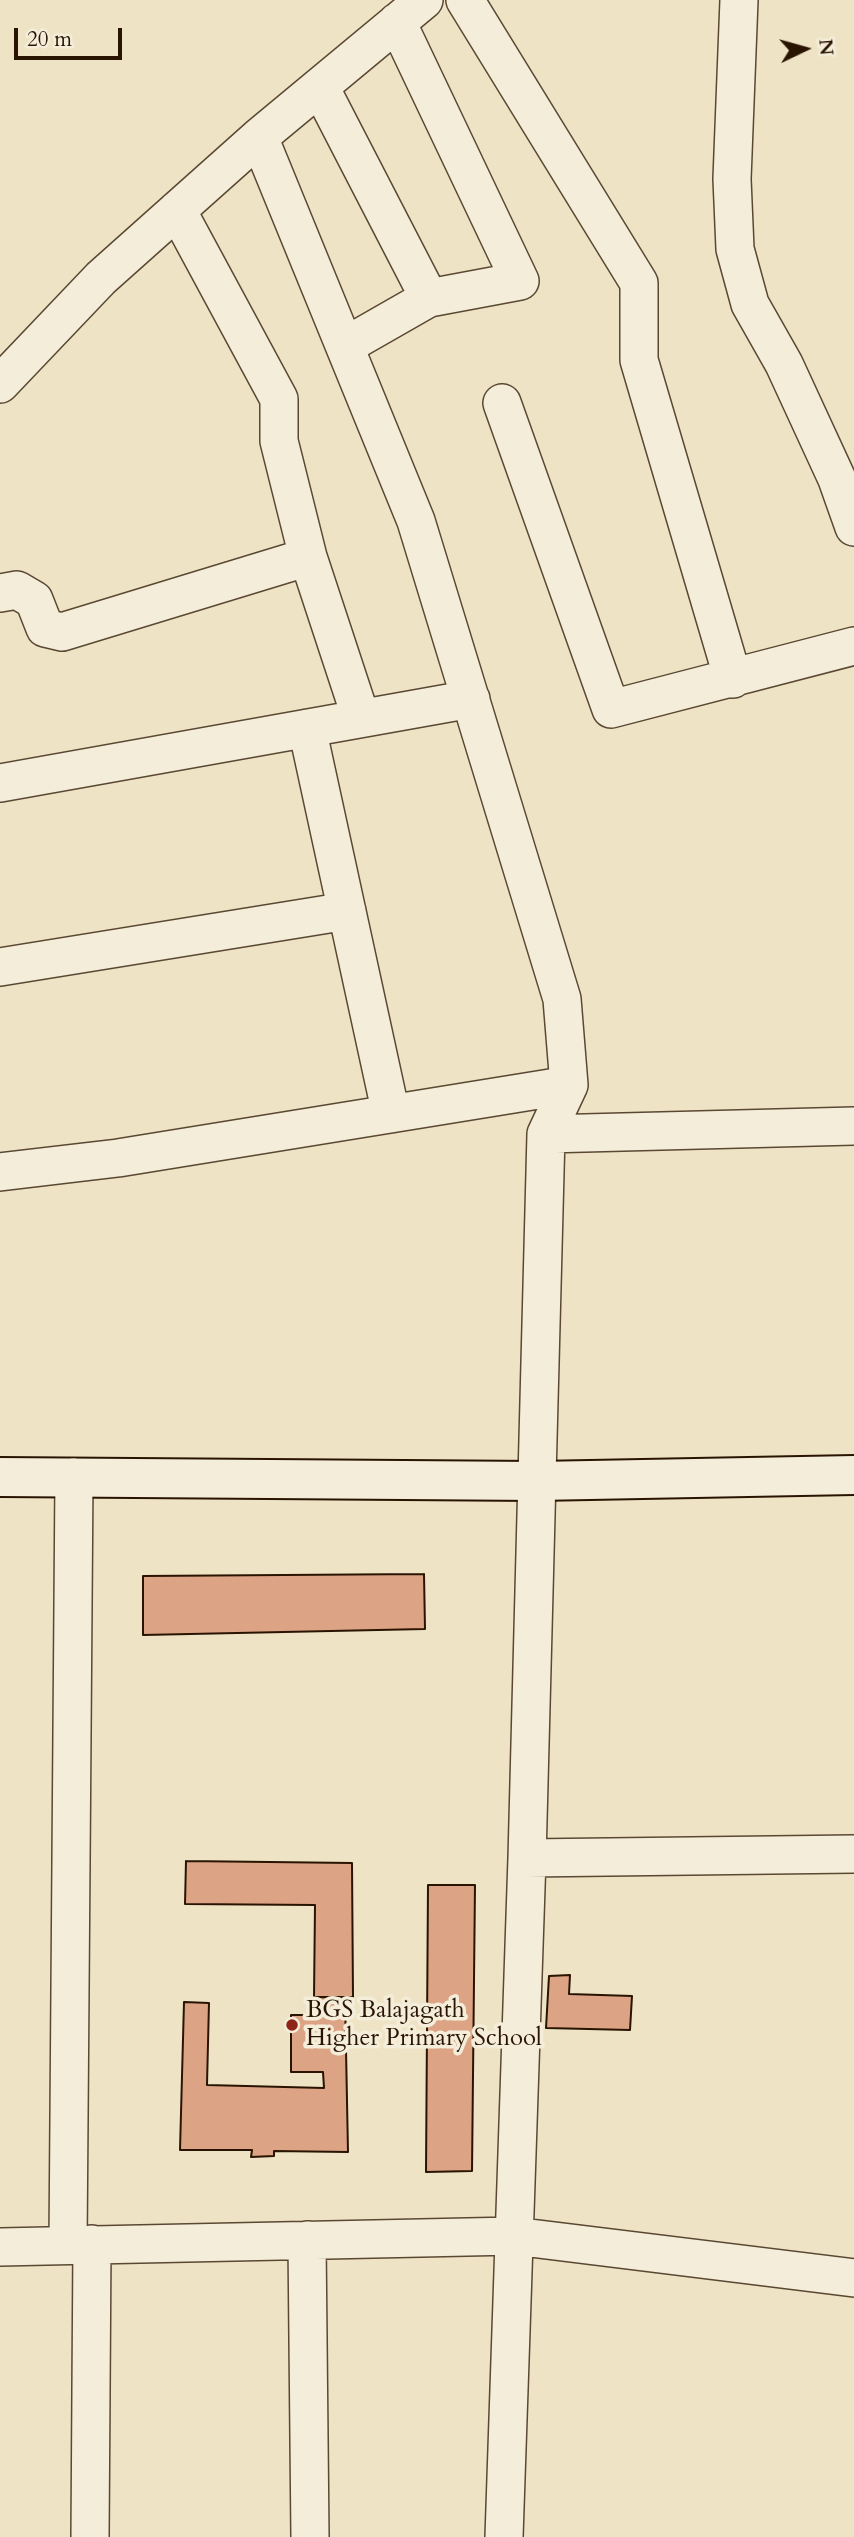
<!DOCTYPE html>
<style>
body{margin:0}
#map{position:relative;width:854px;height:2537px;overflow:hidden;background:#eee4c5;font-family:Cardo,serif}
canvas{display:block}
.north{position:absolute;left:770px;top:14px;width:70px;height:70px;-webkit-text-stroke:5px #f4edd9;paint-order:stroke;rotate:85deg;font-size:19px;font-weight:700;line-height:28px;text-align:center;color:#291402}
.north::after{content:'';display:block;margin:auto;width:24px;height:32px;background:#291402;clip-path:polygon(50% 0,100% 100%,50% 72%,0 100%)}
.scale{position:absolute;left:14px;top:28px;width:108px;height:32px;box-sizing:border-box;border:4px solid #291402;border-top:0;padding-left:9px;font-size:21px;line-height:24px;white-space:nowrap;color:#291402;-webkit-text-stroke:5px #f4edd9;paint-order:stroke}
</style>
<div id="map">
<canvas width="854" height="2537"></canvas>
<div class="north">N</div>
<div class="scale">20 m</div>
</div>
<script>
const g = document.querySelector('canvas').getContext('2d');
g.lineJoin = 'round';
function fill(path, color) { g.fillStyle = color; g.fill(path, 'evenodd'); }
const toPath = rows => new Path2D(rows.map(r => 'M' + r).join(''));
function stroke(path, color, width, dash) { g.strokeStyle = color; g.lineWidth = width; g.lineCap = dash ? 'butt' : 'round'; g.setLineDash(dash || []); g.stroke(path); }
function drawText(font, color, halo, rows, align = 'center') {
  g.font = font + ' Cardo,serif'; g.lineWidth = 7; g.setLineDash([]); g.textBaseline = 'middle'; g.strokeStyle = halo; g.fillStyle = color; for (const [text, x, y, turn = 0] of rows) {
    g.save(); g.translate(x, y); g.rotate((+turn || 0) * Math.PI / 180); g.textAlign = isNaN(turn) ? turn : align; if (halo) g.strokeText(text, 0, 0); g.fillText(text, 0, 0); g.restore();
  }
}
const building = toPath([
 [424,1574,425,1629,143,1635,143,1576,424,1574],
 [186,1861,352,1863,353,1997,314,1997,315,1905,185,1904,186,1861],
 [428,1885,475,1885,472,2171,426,2172,428,1885],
 [570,1975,569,1994,632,1996,630,2030,546,2028,549,1976,570,1975],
 [319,1997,345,1998,348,2152,274,2151,274,2156,251,2157,252,2150,180,2150,184,2002,209,2003,207,2085,324,2088,323,2072,291,2072,291,2015,321,2015,319,1997]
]);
const minor = toPath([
 [465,0,639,283,639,360,733,679],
 [739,0,732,179,735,249,750,304,784,364,837,479,854,527],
 [320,87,429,298],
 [259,137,416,521,562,999,569,1085,546,1134,527,1858,504,2537],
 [177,210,279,399,279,441,308,557,361,718],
 [345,346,429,298,520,281,397,22],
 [0,384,101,278,259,137,424,0],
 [502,403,611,709,854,646],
 [0,593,17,590,34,600,45,628,62,632,308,557],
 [307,728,391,1114],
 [0,783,471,699],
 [0,967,347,911],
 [546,1134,854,1126],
 [0,1172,118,1158,569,1085],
 [527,1858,854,1854],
 [307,2240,310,2537],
 [68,2245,74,1477],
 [0,2247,514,2236,854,2278],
 [90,2537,92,2244]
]);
const secondary = toPath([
 [0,1477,537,1481,854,1475]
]);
const markers = [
 [292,2025,7,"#8f2418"]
];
const poiNames = [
 ["BGS Balajagath",306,2011],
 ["Higher Primary School",306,2039]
];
fill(building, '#dca385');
stroke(building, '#291402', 2);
stroke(minor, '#5a4833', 40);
stroke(secondary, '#291402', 42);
stroke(minor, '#f4edd9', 37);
stroke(secondary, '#f4edd9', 38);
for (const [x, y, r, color] of markers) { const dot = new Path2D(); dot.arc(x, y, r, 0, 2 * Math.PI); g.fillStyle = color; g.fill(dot); stroke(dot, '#f4edd9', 2.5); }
drawText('24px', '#291402', '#f4edd9', poiNames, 'left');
</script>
